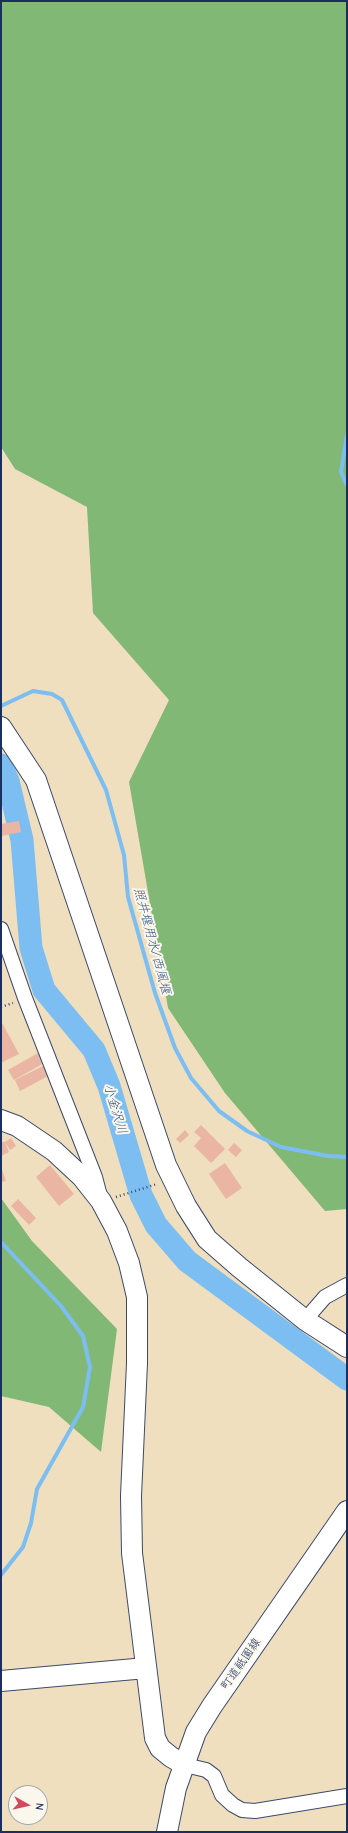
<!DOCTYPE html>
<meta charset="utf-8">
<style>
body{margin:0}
#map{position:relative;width:348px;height:1833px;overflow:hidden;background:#efdfbe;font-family:"Comic Neue",sans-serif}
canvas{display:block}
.frame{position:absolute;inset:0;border:2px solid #1b2f5e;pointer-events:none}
.north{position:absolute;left:8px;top:1785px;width:40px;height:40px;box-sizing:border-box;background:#fbf7ec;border:1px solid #a1a7b3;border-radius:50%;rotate:98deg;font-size:11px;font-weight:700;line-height:16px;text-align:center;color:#1b2f5e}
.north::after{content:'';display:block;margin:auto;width:14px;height:18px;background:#d1495b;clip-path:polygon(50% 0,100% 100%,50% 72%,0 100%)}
</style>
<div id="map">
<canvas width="348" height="1833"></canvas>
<div class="frame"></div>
<div class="north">N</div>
</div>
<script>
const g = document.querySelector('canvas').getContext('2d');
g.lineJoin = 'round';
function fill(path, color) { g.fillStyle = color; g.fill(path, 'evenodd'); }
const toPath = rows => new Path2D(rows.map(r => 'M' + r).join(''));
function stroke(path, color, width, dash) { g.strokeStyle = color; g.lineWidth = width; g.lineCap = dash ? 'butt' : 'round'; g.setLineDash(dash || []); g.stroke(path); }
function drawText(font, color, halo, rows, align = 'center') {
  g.font = font + ' "Comic Neue","Klee One",sans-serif'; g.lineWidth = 4; g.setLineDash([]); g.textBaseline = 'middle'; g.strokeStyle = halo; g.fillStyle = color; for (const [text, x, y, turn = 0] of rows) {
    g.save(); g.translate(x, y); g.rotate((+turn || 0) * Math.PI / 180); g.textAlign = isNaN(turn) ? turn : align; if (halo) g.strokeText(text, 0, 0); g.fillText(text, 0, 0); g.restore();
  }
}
const forest = toPath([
 [1,1,347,1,347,1209,325,1211,225,1093,168,1008,129,782,169,700,93,613,87,507,15,469,1,447],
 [1,1198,32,1241,117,1329,101,1452,49,1407,1,1396]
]);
const stream = toPath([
 [347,435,341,472,347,485],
 [1,706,33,691,52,694,62,700,106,790,124,855,128,897,155,993,175,1048,191,1078,219,1111,247,1131,281,1147,328,1156,347,1157],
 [1,1242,61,1306,83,1336,90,1367,83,1407,37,1489,31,1523,23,1547,1,1575]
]);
const river = toPath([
 [1,765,8,781,22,840,31,948,44,990,94,1050,109,1086,141,1195,156,1225,187,1261,347,1379]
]);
const building = toPath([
 [19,821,21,832,1,836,1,824],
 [1,1021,19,1054,1,1063],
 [38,1053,44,1063,14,1080,8,1070],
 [45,1065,50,1075,20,1091,15,1080],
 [201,1125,225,1149,211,1163,194,1146,201,1138,194,1132],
 [185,1130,189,1135,180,1143,176,1139],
 [11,1138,16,1146,10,1150,5,1142,9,1152,1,1156,1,1142,5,1142],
 [234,1143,242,1150,236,1157,228,1150],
 [225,1163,242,1188,226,1199,209,1174],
 [50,1165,74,1194,59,1206,36,1177],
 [1,1167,6,1181,1,1182],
 [18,1199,36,1218,29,1225,11,1206]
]);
const path = toPath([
 [1,1007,13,1003],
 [116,1197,157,1184]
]);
const street = toPath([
 [1,929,25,998,95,1177,100,1196],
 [305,1320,325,1297,347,1285],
 [185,1765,206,1770,214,1776,222,1795,233,1805,242,1810,255,1811,347,1796]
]);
const secondary = toPath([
 [1,727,36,780,166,1165,186,1206,207,1239,239,1267,305,1320,347,1347],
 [1,1120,17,1126,54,1151,82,1177,101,1201,117,1231,129,1263,137,1297,137,1363,131,1496,132,1553,155,1738,160,1748,171,1757,185,1765],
 [1,1681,146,1668],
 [167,1832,176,1788,196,1732,212,1706,347,1511]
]);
const streetNames = [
 ["町道祗園線",241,1664,-55]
];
const waterNames = [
 ["照井堰用水/西風堰",152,941,75],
 ["小金沢川",115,1109,73]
];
fill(forest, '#82b875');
stroke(stream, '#7dbef2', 4);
stroke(river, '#7dbef2', 23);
fill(building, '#eab5a2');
stroke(street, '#3b496c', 16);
stroke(secondary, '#3b496c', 22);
stroke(path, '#3b496c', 2.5, [1, 3]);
stroke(street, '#fff', 14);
stroke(secondary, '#fff', 20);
drawText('12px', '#1b2f5e', '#fbf7ec', streetNames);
drawText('italic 13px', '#385a8a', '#fbf7ec', waterNames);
</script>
